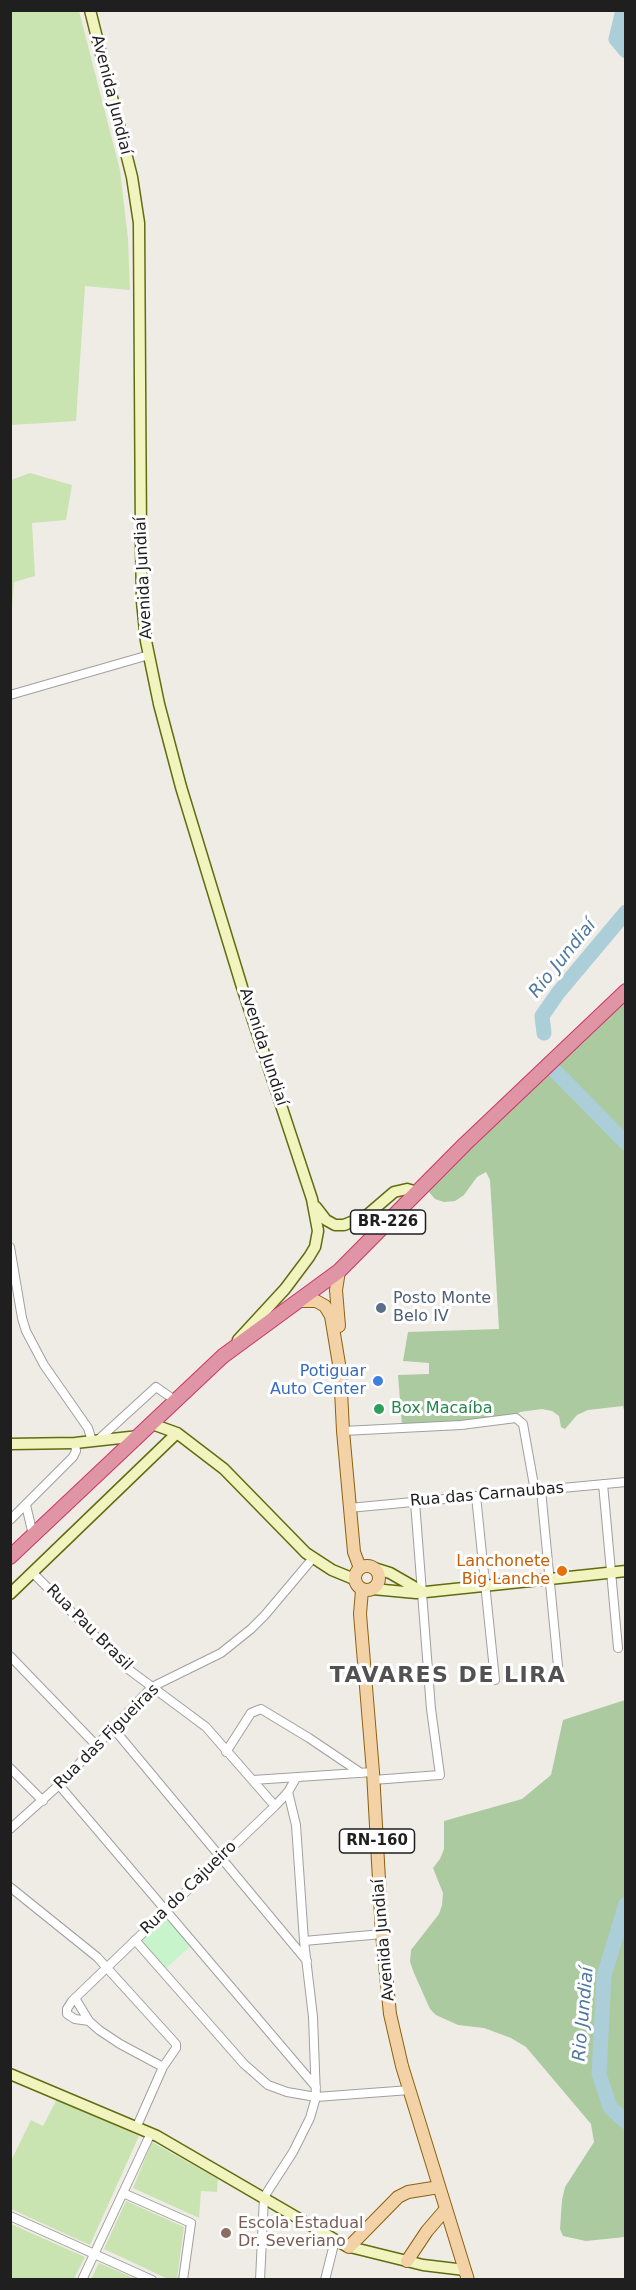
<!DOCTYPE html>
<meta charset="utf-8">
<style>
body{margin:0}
#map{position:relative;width:636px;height:2290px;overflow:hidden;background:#efece6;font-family:"DejaVu Sans",sans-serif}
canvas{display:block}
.frame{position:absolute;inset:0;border:12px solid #1f1f1f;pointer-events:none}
</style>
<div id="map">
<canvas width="636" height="2290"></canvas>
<div class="frame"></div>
</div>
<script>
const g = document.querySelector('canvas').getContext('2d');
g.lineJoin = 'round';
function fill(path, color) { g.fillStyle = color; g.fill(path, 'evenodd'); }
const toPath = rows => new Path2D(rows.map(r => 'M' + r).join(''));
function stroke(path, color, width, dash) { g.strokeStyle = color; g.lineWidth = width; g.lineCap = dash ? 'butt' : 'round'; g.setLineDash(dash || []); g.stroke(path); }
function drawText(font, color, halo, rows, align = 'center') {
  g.font = font + ' "DejaVu Sans",sans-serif'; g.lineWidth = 6; g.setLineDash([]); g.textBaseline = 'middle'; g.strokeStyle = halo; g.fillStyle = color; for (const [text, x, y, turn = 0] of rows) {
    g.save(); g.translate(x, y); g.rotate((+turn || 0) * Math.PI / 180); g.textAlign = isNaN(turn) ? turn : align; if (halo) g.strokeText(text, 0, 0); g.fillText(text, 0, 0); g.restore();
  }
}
const grass = toPath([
 [11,10,79,11,120,170,128,239,130,290,85,286,76,421,11,425],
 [30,473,72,485,66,520,32,523,35,576,14,582,11,624,11,480],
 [57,2099,139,2136,90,2245,11,2209,10,2163,31,2120,43,2126],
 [152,2142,218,2179,217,2192,201,2191,199,2218,133,2188],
 [126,2201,184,2227,177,2279,168,2279,104,2249],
 [11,2224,85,2257,74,2279,11,2279],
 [99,2263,136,2279,91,2279]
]);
const forest = toPath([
 [625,988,625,1414,623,1406,588,1410,577,1415,565,1429,561,1427,559,1416,552,1411,542,1409,520,1412,509,1419,402,1425,398,1375,429,1374,429,1363,403,1361,408,1332,499,1329,490,1180,486,1172,477,1177,464,1195,455,1201,444,1202,435,1199,429,1192,428,1184],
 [625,1700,625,2237,586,2241,563,2236,560,2229,562,2200,565,2187,594,2142,591,2124,526,2047,511,2038,484,2028,458,2025,436,2015,430,2009,414,1973,410,1962,411,1950,439,1914,442,1905,443,1893,433,1868,440,1859,444,1849,444,1821,522,1799,551,1775,563,1720]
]);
const park = toPath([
 [164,1916,191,1946,165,1969,140,1942,141,1937]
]);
const river = toPath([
 [623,10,616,39,626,51],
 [544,1033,542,1016,558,993,626,912],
 [556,1072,626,1143],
 [626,1904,604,1976,599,2074,610,2107,626,2122]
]);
const street = toPath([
 [10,695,149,655],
 [10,1247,22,1318,26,1331,44,1365,88,1428,92,1441],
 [343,1431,461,1425,516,1418,523,1424,535,1491],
 [98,1440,156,1387,176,1401],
 [603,1484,618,1648],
 [541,1490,558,1666],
 [476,1496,495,1680],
 [26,1505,33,1535],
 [349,1508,626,1482],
 [10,1520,73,1457,76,1451,75,1443],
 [33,1573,128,1669,206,1727,275,1806],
 [10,1656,97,1746],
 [113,1728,307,1961],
 [226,1752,251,1713,261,1709,309,1738,361,1773],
 [10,1768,43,1801],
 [253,1780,373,1772],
 [373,1780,440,1775,431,1709,415,1502],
 [59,1785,316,2087],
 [10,1829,59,1785,152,1687,221,1653,251,1629,265,1615,313,1558],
 [10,1887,97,1957,176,2044,176,2048,163,2067,137,2126],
 [135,1940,244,2064,268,2085,287,2092,316,2097,410,2090],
 [304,1941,382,1934],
 [75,1998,89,2021,99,2030,120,2044,163,2067],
 [89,2021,75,2019,67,2014,67,2009,72,2001,275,1806,288,1792,296,1778],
 [123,2193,191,2223,183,2280],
 [10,2216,152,2280],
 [82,2280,151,2133],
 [260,2280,264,2197,293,2152,310,2118,316,2097,313,2017,304,1941,296,1825,288,1792],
 [325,2280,335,2240]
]);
const secondary = toPath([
 [90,10,132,177,139,223,141,540,142,601,146,641,159,704,181,787,242,987,312,1199,318,1231,315,1247,309,1257,285,1289,238,1340],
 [316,1207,326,1220,335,1225,344,1225,366,1216,394,1192,407,1189,417,1192],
 [152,1424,177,1433,224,1469,306,1553,332,1570,354,1579],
 [10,1444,75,1443,139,1436],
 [374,1568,390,1573,423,1592],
 [373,1589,416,1593,626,1571],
 [10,1594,177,1433],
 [10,2074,157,2136,346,2246,423,2265,465,2270]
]);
const primary = toPath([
 [339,1271,336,1290,339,1326],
 [299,1301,316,1301,325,1306,331,1316,340,1370,343,1431,354,1552,360,1568],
 '355 1578a12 12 0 1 1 24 0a12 12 0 1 1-24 0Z',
 [362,1590,360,1614,373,1772,382,1934,390,2014,402,2066,468,2280],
 [349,2247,398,2197,408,2192,439,2187],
 [407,2261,427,2231,445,2210]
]);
const highway = toPath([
 [10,1557,223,1356,339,1271,465,1144,626,991]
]);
const markers = [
 [381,1308,6,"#5c6f8a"],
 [378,1381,6,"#3f7fe0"],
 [379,1409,6,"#2e9e5b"],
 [562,1571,6,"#e8710a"],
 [226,2233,6,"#8d6e63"]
];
const shields = [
 [388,1222,75],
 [377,1841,75]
];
const shieldNames = [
 ["BR-226",388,1222],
 ["RN-160",377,1841]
];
const streetNames = [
 ["Avenida Jundiaí",111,95,76],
 ["Avenida Jundiaí",144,578,-93],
 ["Avenida Jundiaí",263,1047,72],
 ["Rua das Carnaubas",487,1495,-5],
 ["Rua Pau Brasil",89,1628,45],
 ["Rua das Figueiras",107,1737,-45],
 ["Rua do Cajueiro",189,1888,-44],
 ["Avenida Jundiaí",384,1940,-95]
];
const serviceNames = [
 ["Posto Monte",393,1299],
 ["Belo IV",393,1317]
];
const shopNames = [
 ["Potiguar",366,1372],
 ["Auto Center",366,1390]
];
const leisureNames = [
 ["Box Macaíba",391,1409]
];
const foodNames = [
 ["Lanchonete",550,1562],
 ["Big Lanche",550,1580]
];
const educationNames = [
 ["Escola Estadual",238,2224],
 ["Dr. Severiano",238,2242]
];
const waterNames = [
 ["Rio Jundiaí",563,959,-51],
 ["Rio Jundiaí",584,2014,-85]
];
const districtNames = [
 ["TAVARES DE LIRA",448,1676]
];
fill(grass, '#cae4b1');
fill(forest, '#abca9f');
fill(park, '#c7f4cb');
stroke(river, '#abced8', 15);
stroke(street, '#a0a0a0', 10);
stroke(secondary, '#626c0f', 13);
stroke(primary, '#8c620e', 14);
stroke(highway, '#ca3669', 16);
stroke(street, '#fff', 8);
stroke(secondary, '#f1f4bf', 10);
stroke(primary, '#f3d2a7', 12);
stroke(highway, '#df95a3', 14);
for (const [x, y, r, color] of markers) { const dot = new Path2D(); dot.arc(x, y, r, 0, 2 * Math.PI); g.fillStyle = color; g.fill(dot); stroke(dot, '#fff', 2); }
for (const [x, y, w] of shields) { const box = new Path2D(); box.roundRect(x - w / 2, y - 12, w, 24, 4.5); g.fillStyle = '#fff'; g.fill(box); stroke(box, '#1f1f1f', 1.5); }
drawText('bold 15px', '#1f1f1f', null, shieldNames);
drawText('16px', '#1f1f1f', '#fff', streetNames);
drawText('16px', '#4e5e75', '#fff', serviceNames, 'left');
drawText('16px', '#366cbe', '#fff', shopNames, 'right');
drawText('16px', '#27864d', '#fff', leisureNames, 'left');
drawText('16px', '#c56008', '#fff', foodNames, 'right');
drawText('16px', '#785e54', '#fff', educationNames, 'left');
drawText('italic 18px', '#51789f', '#fff', waterNames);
g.letterSpacing = '1.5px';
drawText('bold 22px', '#525252', '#fff', districtNames);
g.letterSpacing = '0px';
</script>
